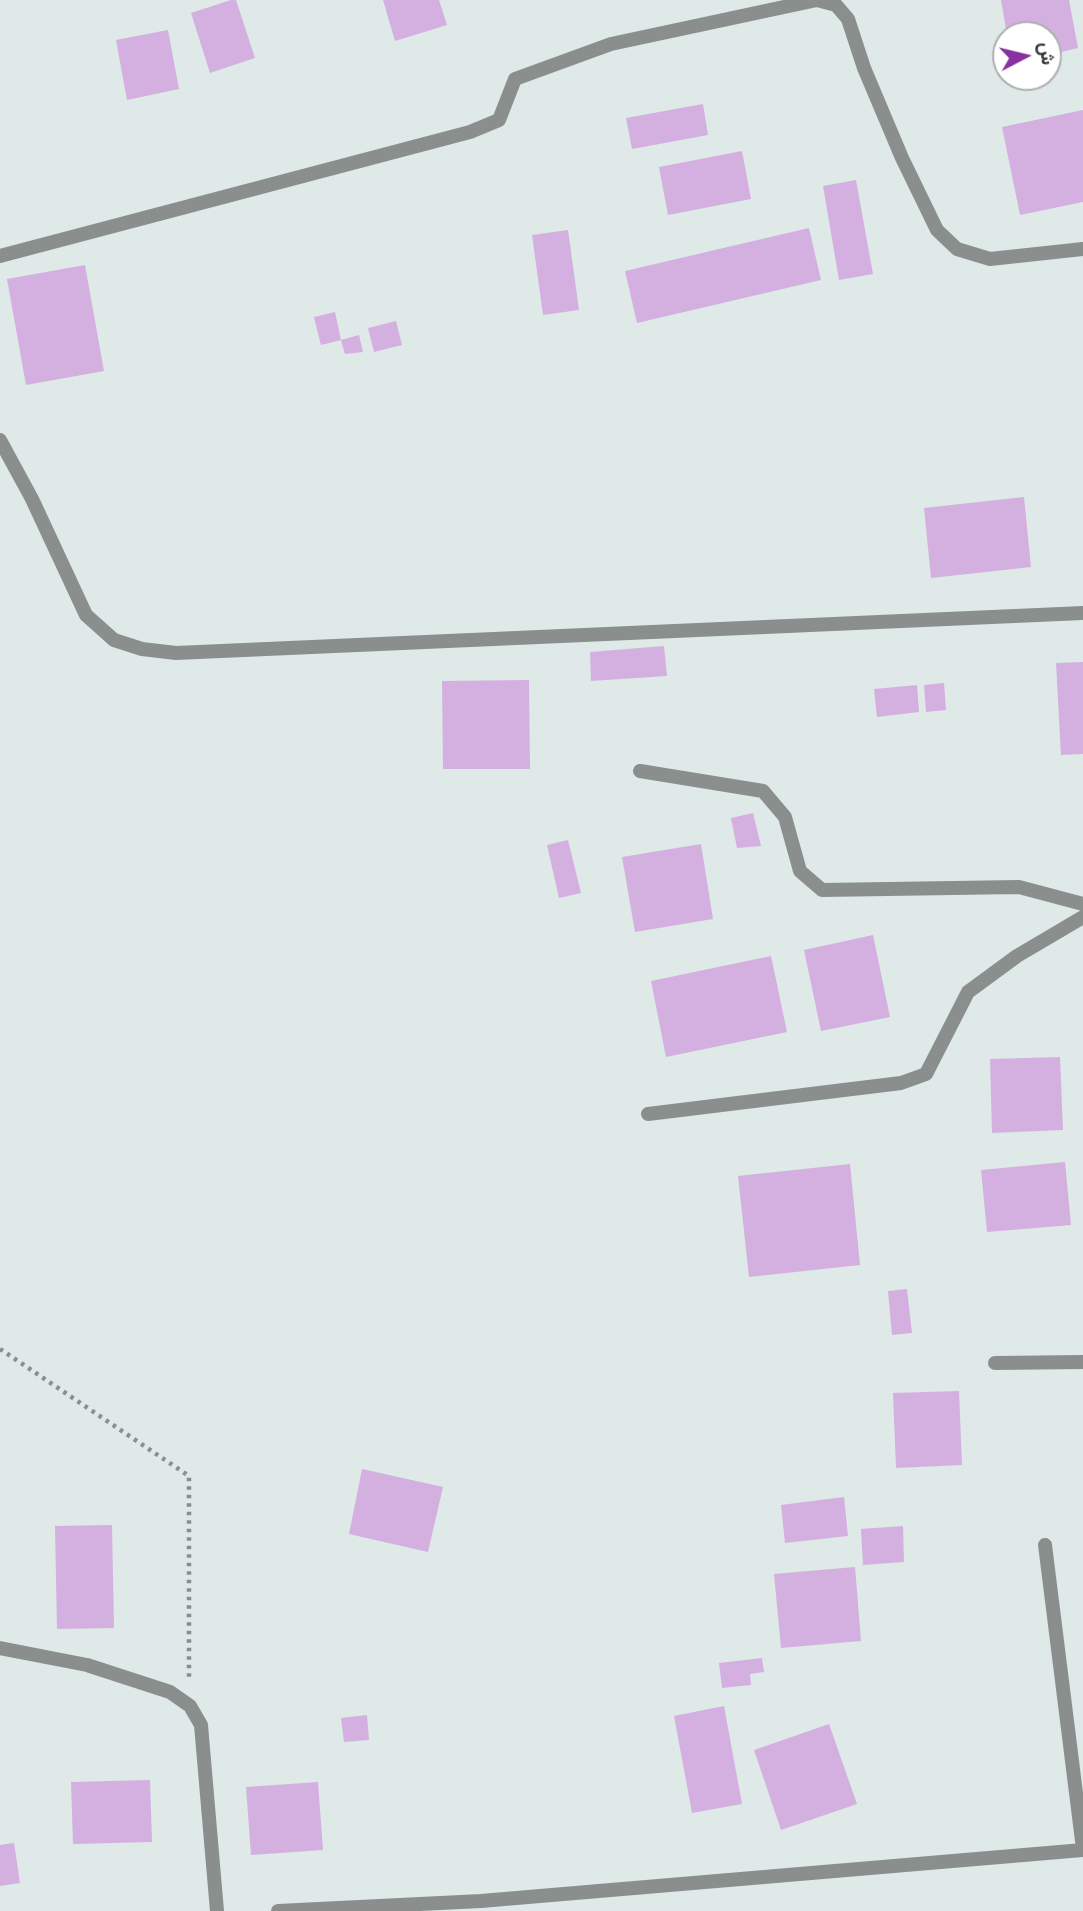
<!DOCTYPE html>
<meta charset="utf-8">
<style>
body{margin:0}
#map{position:relative;width:1083px;height:1911px;overflow:hidden;background:#dee9e8;font-family:"Source Sans 3",Vazirmatn,sans-serif}
canvas{display:block}
.north{position:absolute;left:992px;top:21px;width:70px;height:70px;box-sizing:border-box;background:#fff;border:2px solid #aeafaf;border-radius:50%;rotate:83deg;font-size:19px;font-weight:700;line-height:28px;text-align:center;color:#343838}
.north::after{content:'';display:block;margin:auto;width:24px;height:32px;background:#8732a0;clip-path:polygon(50% 0,100% 100%,50% 72%,0 100%)}
</style>
<div id="map">
<canvas width="1083" height="1911"></canvas>
<div class="north">ش</div>
</div>
<script>
const g = document.querySelector('canvas').getContext('2d');
g.lineJoin = 'round';
function fill(path, color) { g.fillStyle = color; g.fill(path, 'evenodd'); }
const toPath = rows => new Path2D(rows.map(r => 'M' + r).join(''));
function stroke(path, color, width, dash) { g.strokeStyle = color; g.lineWidth = width; g.lineCap = dash ? 'butt' : 'round'; g.setLineDash(dash || []); g.stroke(path); }
const building = toPath([
 [231,0,236,0,255,58,210,73,191,13],
 [383,0,439,0,447,25,395,41],
 [1001,0,1069,0,1078,48,1048,55,1048,35,1007,35],
 [168,30,179,89,127,100,116,40],
 [703,104,708,135,632,149,626,118],
 [1083,110,1083,202,1020,215,1002,127],
 [742,151,751,199,668,215,659,167],
 [856,180,873,274,839,280,823,186],
 [809,228,821,280,637,323,625,271],
 [568,230,579,310,543,315,532,235],
 [85,265,104,371,26,385,7,279],
 [335,312,341,340,321,345,314,317],
 [396,321,402,345,374,352,368,328],
 [359,335,363,352,345,354,341,340],
 [1024,497,1031,567,931,578,924,508],
 [664,646,667,676,591,681,590,652],
 [1083,662,1083,754,1061,755,1056,663],
 [529,680,530,769,443,769,442,681],
 [944,683,946,710,926,712,924,685],
 [917,685,919,712,877,717,874,689],
 [753,813,761,846,737,848,731,818],
 [568,840,581,893,559,898,547,845],
 [701,844,713,919,635,932,622,857],
 [873,935,890,1017,821,1031,804,950],
 [771,956,787,1032,666,1057,651,981],
 [1060,1057,1063,1130,992,1133,990,1059],
 [1065,1162,1071,1225,987,1232,981,1170],
 [850,1164,860,1265,749,1277,738,1176],
 [907,1289,912,1333,892,1335,888,1291],
 [959,1391,962,1465,896,1468,893,1393],
 [362,1469,443,1487,428,1552,349,1534],
 [844,1497,848,1536,785,1543,781,1505],
 [112,1525,114,1628,57,1629,55,1526],
 [903,1526,904,1562,863,1565,861,1529],
 [855,1567,861,1641,781,1648,774,1574],
 [762,1658,764,1672,750,1674,751,1685,722,1688,719,1663],
 [724,1706,742,1804,692,1813,674,1716],
 [367,1715,369,1740,344,1742,341,1718],
 [829,1724,857,1804,781,1830,754,1750],
 [150,1780,152,1842,73,1844,71,1782],
 [318,1782,323,1850,251,1855,246,1787],
 [14,1843,20,1883,0,1886,0,1845]
]);
const path = toPath([
 [0,1349,189,1476,189,1677]
]);
const street = toPath([
 [0,256,470,132,499,120,515,79,611,44,817,0,836,5,848,19,864,68,902,158,937,230,957,249,990,259,1083,249],
 [0,440,32,499,86,615,114,640,142,649,176,653,1083,613],
 [640,771,763,791,785,817,800,871,822,890,1019,887,1083,904],
 [648,1114,901,1083,926,1074,968,992,1017,956,1083,917],
 [995,1363,1083,1362],
 [1045,1545,1083,1849],
 [0,1648,87,1665,170,1692,190,1706,201,1725,217,1911],
 [278,1911,481,1901,1083,1850]
]);
fill(building, '#d4b0e0');
stroke(path, '#888f8f', 4.5, [3.5, 5]);
stroke(street, '#8a8f8e', 14);
</script>
